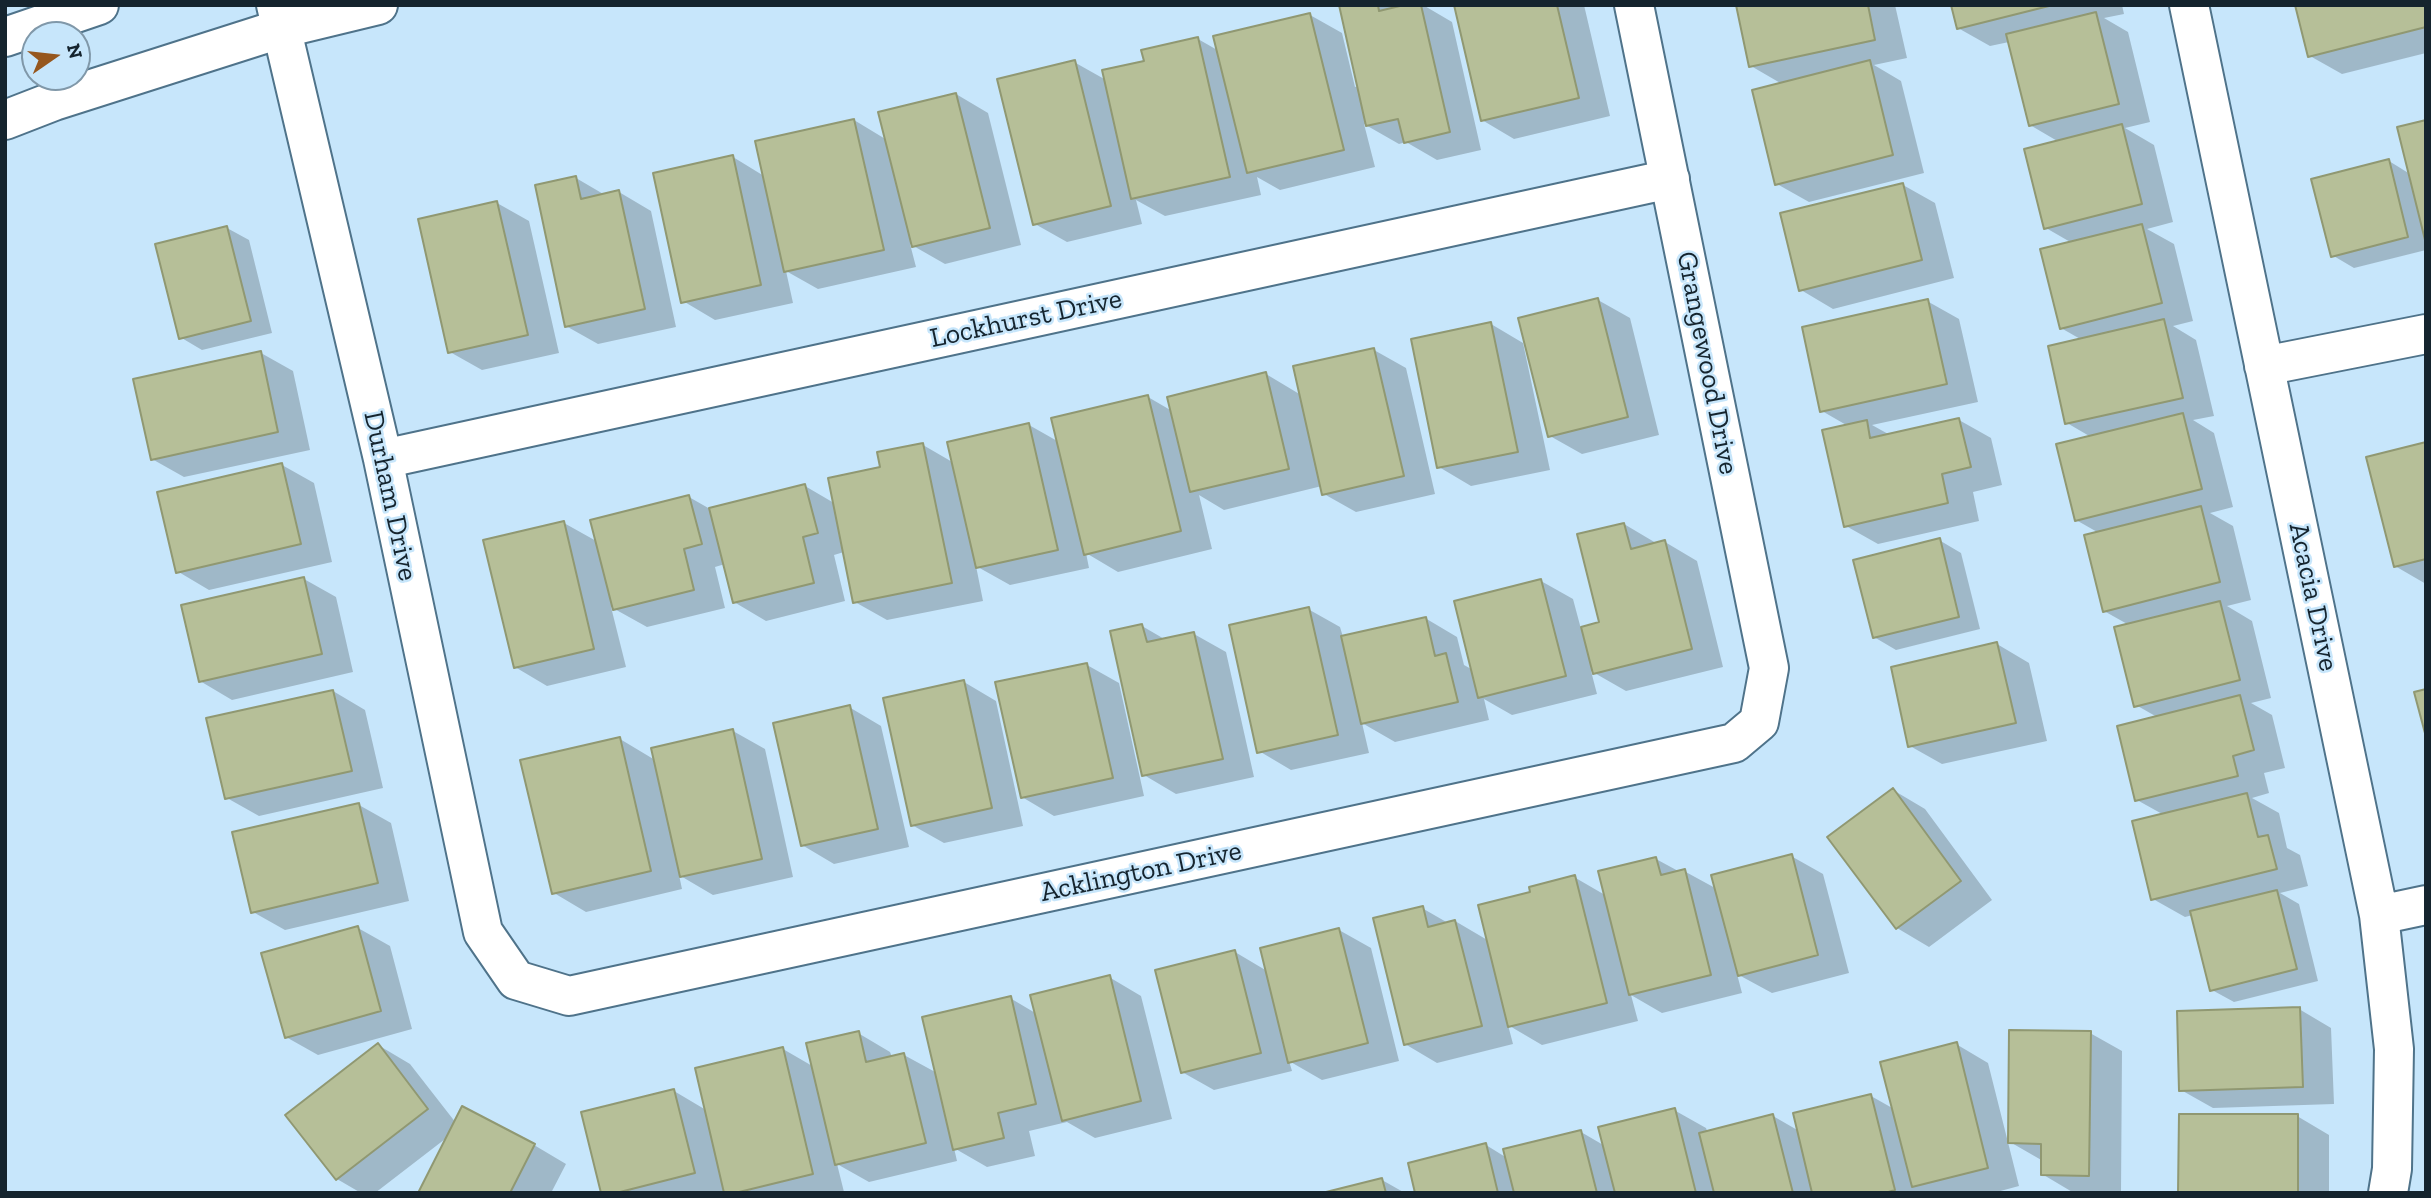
<!DOCTYPE html>
<style>
body{margin:0}
#map{position:relative;width:2431px;height:1198px;overflow:hidden;background:#c7e6fb;font-family:"Zilla Slab",serif}
canvas{display:block}
.frame{position:absolute;inset:0;border:7px solid #15242e;pointer-events:none}
.north{position:absolute;left:21px;top:21px;width:70px;height:70px;box-sizing:border-box;background:#c7e6fb;border:2px solid #8098a9;border-radius:50%;rotate:76deg;font-size:19px;font-weight:700;line-height:28px;text-align:center;color:#15242e}
.north::after{content:'';display:block;margin:auto;width:24px;height:32px;background:#96571e;clip-path:polygon(50% 0,100% 100%,50% 72%,0 100%)}
</style>
<div id="map">
<canvas width="2431" height="1198"></canvas>
<div class="frame"></div>
<div class="north">N</div>
</div>
<script>
const g = document.querySelector('canvas').getContext('2d');
g.lineJoin = 'round';
function fill(path, color) { g.fillStyle = color; g.fill(path, 'evenodd'); }
const toPath = rows => new Path2D(rows.map(r => 'M' + r).join(''));
function stroke(path, color, width, dash) { g.strokeStyle = color; g.lineWidth = width; g.lineCap = dash ? 'butt' : 'round'; g.setLineDash(dash || []); g.stroke(path); }
function drawText(font, color, halo, rows, align = 'center') {
  g.font = font + ' "Zilla Slab",serif'; g.lineWidth = 5; g.setLineDash([]); g.textBaseline = 'middle'; g.strokeStyle = halo; g.fillStyle = color; for (const [text, x, y, turn = 0] of rows) {
    g.save(); g.translate(x, y); g.rotate((+turn || 0) * Math.PI / 180); g.textAlign = isNaN(turn) ? turn : align; if (halo) g.strokeText(text, 0, 0); g.fillText(text, 0, 0); g.restore();
  }
}
const shadow = toPath([
 [1346,5,1388,5,1395,9,1423,5,1452,22,1481,150,1437,160,1406,142,1399,144,1364,124,1375,167,1280,190,1257,177,1261,195,1165,216,1136,200,1142,224,1067,242,1035,224,1074,62,1106,80,1198,39,1219,51,1310,15,1342,33,1355,87,1359,86],
 [1456,5,1584,5,1610,116,1514,139,1482,120],
 [1738,5,1895,5,1907,58,1874,65,1901,81,1924,173,1809,202,1777,184,1782,84,1751,66],
 [1953,5,2122,5,2124,14,2104,18,2128,32,2150,122,2125,128,2154,145,2173,222,2147,229,2174,244,2193,321,2173,326,2196,340,2214,416,2193,420,2214,433,2233,507,2210,513,2233,526,2251,600,2227,606,2252,621,2271,698,2251,703,2272,715,2285,768,2264,773,2269,793,2252,798,2279,813,2287,848,2300,855,2308,886,2280,893,2299,904,2318,981,2234,1002,2212,990,2193,915,2185,917,2153,899,2164,815,2137,800,2157,717,2136,705,2129,625,2104,611,2099,533,2076,520,2091,437,2067,423,2082,340,2061,328,2072,243,2046,228,2059,142,2030,125,2009,42,1990,46,1958,28],
 [2426,5,2426,53,2342,74,2310,56],
 [956,94,988,113,1021,245,945,264,910,244,916,267,818,289,786,271,793,303,715,320,683,301,733,157,764,176,854,120,887,140],
 [2426,122,2426,250,2354,268,2332,255,2389,161,2410,174],
 [576,178,605,195,619,192,651,211,676,327,598,344,566,326],
 [1903,185,1935,203,1954,278,1833,309,1801,290],
 [497,203,529,221,559,353,482,370,450,352],
 [227,228,249,240,272,333,202,350,180,337],
 [1598,300,1630,318,1659,435,1582,454,1550,436],
 [1927,301,1959,319,1978,402,1872,425,1890,435,1959,420,1991,438,2002,485,1973,492,1979,521,1878,544,1846,526,1848,426,1822,411],
 [1491,324,1523,343,1550,470,1471,486,1439,467],
 [1374,350,1406,368,1435,494,1356,512,1324,494,1322,486,1224,510,1199,495,1212,549,1118,572,1086,553,1089,568,1010,585,976,566,983,601,887,620,855,602,844,552,834,555,845,601,766,621,734,602,725,564,715,567,725,608,647,627,611,607,626,667,547,686,515,667,564,523,598,542,689,497,710,509,805,486,834,503,882,468,923,445,954,463,1029,425,1059,442,1148,397,1172,411,1266,374,1301,395],
 [261,353,293,371,310,450,184,477,152,459],
 [2426,444,2426,584,2395,566],
 [282,465,314,483,332,562,209,590,177,571],
 [1624,524,1656,543,1665,542,1697,561,1723,667,1626,691,1591,671,1597,694,1512,715,1484,699,1489,720,1395,742,1362,723,1369,753,1291,770,1259,751,1308,609,1340,627,1343,637,1425,618,1457,637,1464,665,1473,670,1541,581,1573,599,1581,629,1601,624],
 [1939,540,1961,553,1980,629,1896,650,1874,637],
 [304,579,336,597,353,672,232,700,200,681],
 [1142,626,1166,640,1194,634,1226,652,1254,777,1176,794,1144,775],
 [1997,644,2029,663,2047,741,1942,764,1910,746],
 [1087,665,1119,683,1144,796,1054,816,1022,797],
 [964,682,996,701,1023,826,944,843,912,825],
 [333,691,365,710,383,788,259,816,227,798],
 [849,707,881,726,909,847,834,864,802,845],
 [733,731,765,749,793,877,713,895,679,875,682,889,586,912,554,893,620,739,655,760],
 [1893,790,1925,809,1992,900,1929,947,1897,928],
 [359,805,391,823,409,901,285,930,253,912],
 [1791,856,1823,874,1849,973,1772,993,1737,974,1742,993,1662,1013,1631,995,1638,1021,1542,1045,1508,1025,1513,1044,1437,1063,1405,1044,1422,908,1448,923,1455,921,1489,941,1532,893,1574,877,1605,895,1656,859,1680,872,1684,871,1717,889],
 [358,928,390,946,412,1029,318,1055,286,1037],
 [1339,930,1371,948,1399,1061,1322,1080,1289,1061,1292,1071,1214,1090,1182,1072,1235,952,1267,971],
 [1109,977,1141,996,1172,1119,1095,1138,1067,1122,1029,1131,1035,1156,987,1167,954,1148,957,1161,869,1182,837,1164,844,1192,840,1193,726,1193,726,1191,603,1193,674,1091,706,1110,783,1049,814,1067,858,1033,890,1052,892,1057,904,1055,937,1073,1010,998,1037,1014],
 [2299,1009,2331,1028,2334,1104,2213,1108,2181,1090],
 [2090,1033,2122,1051,2121,1193,2074,1193,2042,1174,2043,1161,2010,1142],
 [1956,1044,1988,1063,2019,1186,1993,1193,1417,1193,1486,1145,1507,1158,1581,1132,1605,1146,1674,1110,1706,1128,1708,1133,1773,1116,1799,1131,1871,1096,1894,1109],
 [378,1045,410,1064,456,1123,534,1145,566,1164,551,1193,420,1193,449,1136,375,1193,361,1193,337,1179,287,1115],
 [2297,1116,2329,1135,2329,1193,2182,1193],
 [1382,1180,1405,1193,1330,1193]
]);
const building = toPath([
 [1339,5,1378,5,1379,11,1404,5,1421,5,1450,132,1404,143,1398,119,1366,126,1339,5],
 [1454,5,1557,5,1579,98,1481,121,1454,5],
 [1736,5,1868,5,1875,40,1749,67,1736,5],
 [1951,5,2053,5,1957,29,1951,5],
 [2295,5,2426,5,2426,27,2308,57,2295,5],
 [2096,12,2119,104,2029,126,2006,34,2096,12],
 [1310,13,1344,150,1247,173,1213,36,1310,13],
 [1198,37,1230,177,1131,199,1102,70,1144,61,1141,50,1198,37],
 [1075,60,1111,206,1033,225,997,79,1075,60],
 [1870,60,1893,155,1775,185,1752,90,1870,60],
 [956,93,990,228,912,247,878,112,956,93],
 [854,119,884,250,784,272,755,141,854,119],
 [2426,120,2426,240,2425,240,2397,127,2426,120],
 [2122,124,2142,204,2044,229,2024,149,2122,124],
 [733,155,761,285,681,303,653,173,733,155],
 [2389,159,2408,237,2331,257,2311,179,2389,159],
 [576,176,581,199,619,190,645,309,565,327,535,185,576,176],
 [1903,183,1922,260,1799,291,1780,213,1903,183],
 [497,201,528,335,448,353,418,219,497,201],
 [2142,224,2162,303,2060,329,2040,249,2142,224],
 [227,226,251,321,179,339,155,244,227,226],
 [1598,298,1628,417,1548,437,1518,318,1598,298],
 [1928,299,1947,384,1820,412,1802,327,1928,299],
 [2164,319,2183,398,2065,424,2048,346,2164,319],
 [1491,322,1518,452,1437,468,1411,339,1491,322],
 [1374,348,1404,476,1322,495,1293,366,1374,348],
 [261,351,278,432,151,460,133,379,261,351],
 [1266,372,1289,469,1190,492,1167,397,1266,372],
 [1148,395,1181,531,1084,555,1051,418,1148,395],
 [2183,413,2202,489,2075,521,2056,444,2183,413],
 [1959,418,1971,467,1942,474,1948,503,1844,527,1822,430,1867,420,1870,438,1959,418],
 [1029,423,1058,550,976,568,947,442,1029,423],
 [2426,442,2426,559,2394,567,2366,457,2426,442],
 [923,443,952,583,853,603,828,478,880,467,877,452,923,443],
 [282,463,301,544,176,573,157,492,282,463],
 [805,484,818,533,803,537,814,583,733,603,709,508,805,484],
 [689,495,702,544,684,549,694,590,613,610,590,520,689,495],
 [2201,506,2220,582,2103,612,2084,535,2201,506],
 [564,521,594,649,514,668,483,540,564,521],
 [1624,523,1631,549,1665,540,1692,649,1593,674,1581,627,1599,622,1577,534,1624,523],
 [1940,538,1959,617,1873,638,1853,560,1940,538],
 [304,577,322,654,199,682,181,605,304,577],
 [1541,579,1566,676,1478,698,1454,601,1541,579],
 [2220,601,2240,680,2134,707,2114,627,2220,601],
 [1309,607,1338,735,1257,753,1229,625,1309,607],
 [1426,617,1435,656,1446,653,1458,702,1361,724,1341,636,1426,617],
 [1142,624,1147,642,1194,632,1223,759,1142,776,1110,631,1142,624],
 [1997,642,2016,723,1908,747,1891,667,1997,642],
 [1087,663,1113,778,1021,798,995,682,1087,663],
 [964,680,992,808,911,826,883,698,964,680],
 [2426,689,2426,737,2414,692,2426,689],
 [333,690,352,771,225,799,206,718,333,690],
 [2240,695,2254,750,2233,756,2238,776,2135,801,2117,726,2240,695],
 [850,705,878,829,801,846,773,723,850,705],
 [733,729,762,859,680,877,651,748,733,729],
 [620,737,651,871,552,894,520,760,620,737],
 [1893,788,1961,881,1896,929,1827,837,1893,788],
 [2247,793,2258,837,2268,835,2277,869,2151,900,2132,821,2247,793],
 [359,803,378,883,251,913,232,832,359,803],
 [1792,854,1818,955,1738,976,1711,875,1792,854],
 [1656,857,1661,875,1685,869,1711,975,1629,995,1598,871,1656,857],
 [1575,875,1607,1003,1508,1027,1478,905,1530,892,1529,887,1575,875],
 [2277,890,2297,969,2210,991,2190,911,2277,890],
 [1423,906,1428,927,1455,920,1482,1026,1404,1045,1373,918,1423,906],
 [358,926,381,1011,285,1038,261,953,358,926],
 [1339,928,1368,1043,1288,1063,1260,948,1339,928],
 [1235,950,1261,1053,1181,1073,1155,970,1235,950],
 [1110,975,1141,1101,1062,1121,1030,995,1110,975],
 [1011,996,1036,1104,998,1113,1004,1138,953,1150,922,1017,1011,996],
 [2300,1007,2303,1087,2179,1091,2177,1011,2300,1007],
 [2009,1030,2091,1031,2089,1176,2041,1175,2041,1144,2008,1143,2009,1030],
 [859,1031,866,1062,904,1053,926,1143,835,1165,806,1043,859,1031],
 [1957,1042,1988,1168,1912,1187,1880,1062,1957,1042],
 [378,1043,428,1109,336,1180,285,1115,378,1043],
 [783,1047,813,1174,735,1193,724,1193,695,1068,783,1047],
 [674,1089,695,1173,616,1193,601,1193,581,1112,674,1089],
 [1871,1094,1895,1190,1885,1193,1812,1193,1793,1113,1871,1094],
 [462,1106,535,1144,510,1193,418,1193,462,1106],
 [1675,1108,1696,1193,1615,1193,1598,1127,1675,1108],
 [1773,1114,1793,1193,1714,1193,1699,1133,1773,1114],
 [2179,1114,2298,1114,2298,1193,2178,1193,2179,1114],
 [1581,1130,1597,1193,1514,1193,1503,1149,1581,1130],
 [1486,1143,1498,1193,1415,1193,1408,1163,1486,1143],
 [1382,1178,1386,1193,1322,1193,1382,1178]
]);
const street = toPath([
 [276,5,383,459,483,932,516,980,569,996,1734,743,1759,722,1769,668,1634,5],
 [2189,5,2379,915,2394,1049,2392,1169,2388,1193],
 [2264,366,2426,334],
 [383,459,1670,179],
 [2379,915,2426,905]
]);
const secondary = toPath([
 [5,37,99,5],
 [5,120,54,101,283,28,378,5]
]);
const streetNames = [
 ["Lockhurst Drive",1026,319,-12],
 ["Grangewood Drive",1707,363,79],
 ["Durham Drive",390,496,78],
 ["Acacia Drive",2313,597,78],
 ["Acklington Drive",1141,872,-12]
];
fill(shadow, '#0003');
fill(building, '#b6bf98');
stroke(building, '#909872', 2);
stroke(street, '#4f738a', 42);
stroke(secondary, '#4f738a', 42);
stroke(street, '#fff', 38);
stroke(secondary, '#fff', 38);
drawText('28px', '#15242e', '#c7e6fb', streetNames);
</script>
